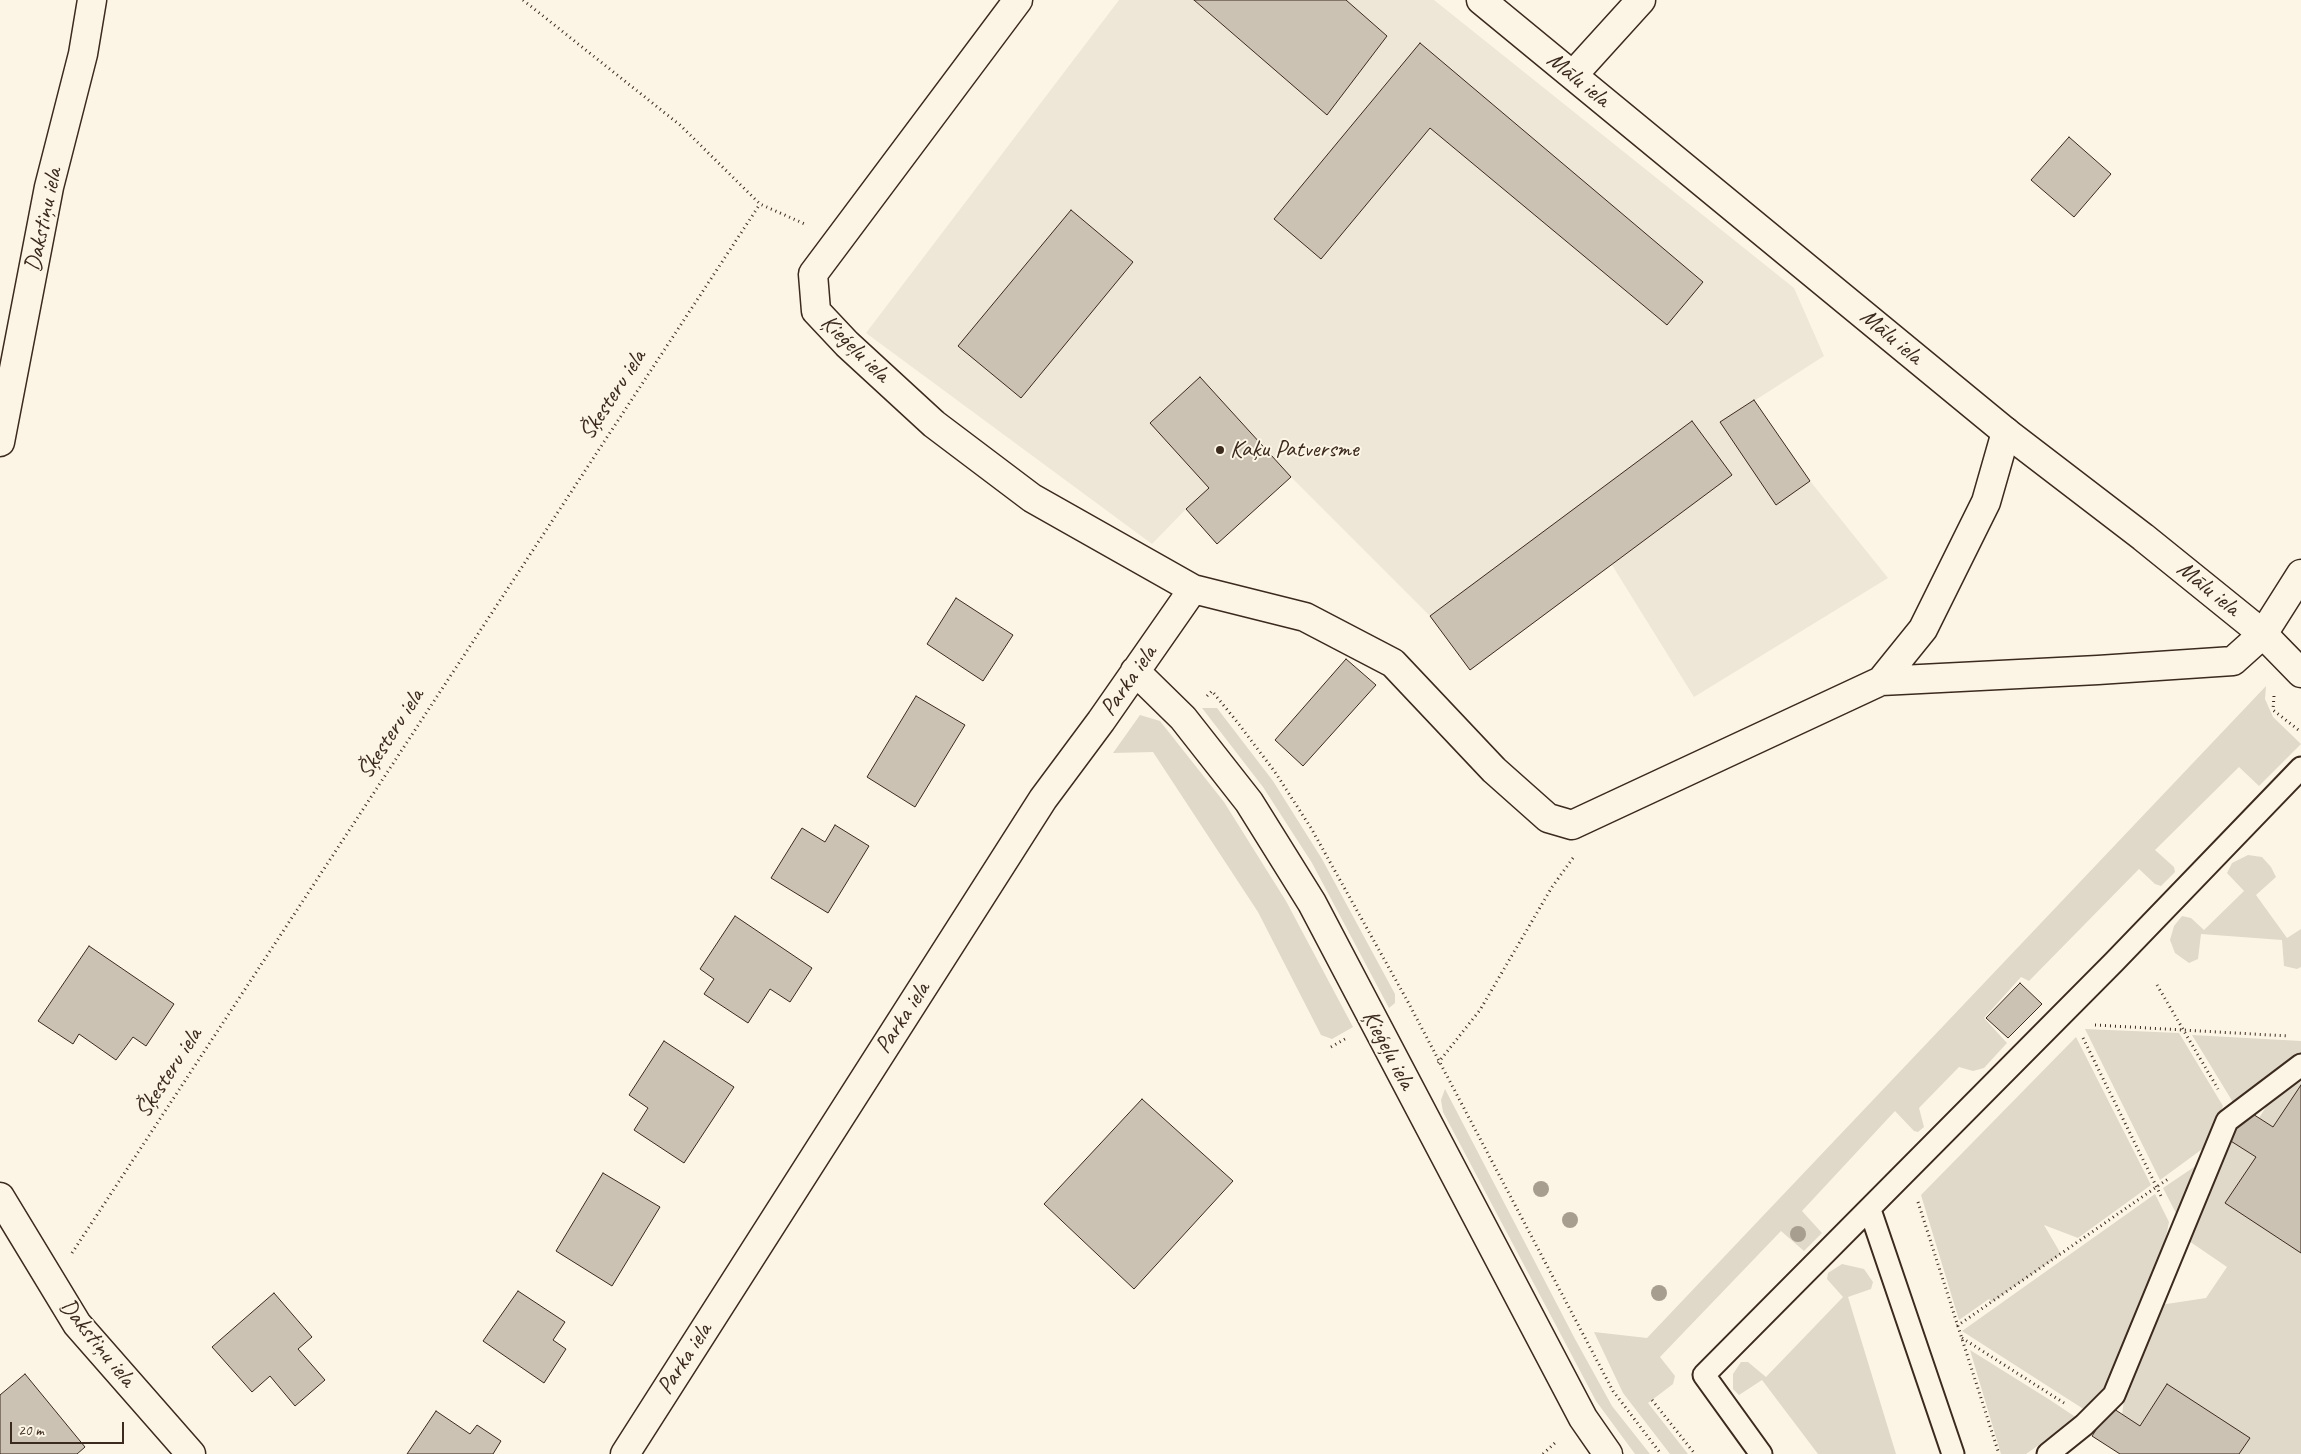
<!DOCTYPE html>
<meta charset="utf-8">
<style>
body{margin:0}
#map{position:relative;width:2301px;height:1454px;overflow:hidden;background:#fcf5e5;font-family:Caveat,sans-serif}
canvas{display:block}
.scale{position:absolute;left:10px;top:1422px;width:114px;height:22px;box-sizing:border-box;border:2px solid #3b2a1e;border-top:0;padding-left:6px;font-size:15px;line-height:18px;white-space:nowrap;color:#3b2a1e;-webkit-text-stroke:4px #fcf5e5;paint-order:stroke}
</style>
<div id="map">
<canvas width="2301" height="1454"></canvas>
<div class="scale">20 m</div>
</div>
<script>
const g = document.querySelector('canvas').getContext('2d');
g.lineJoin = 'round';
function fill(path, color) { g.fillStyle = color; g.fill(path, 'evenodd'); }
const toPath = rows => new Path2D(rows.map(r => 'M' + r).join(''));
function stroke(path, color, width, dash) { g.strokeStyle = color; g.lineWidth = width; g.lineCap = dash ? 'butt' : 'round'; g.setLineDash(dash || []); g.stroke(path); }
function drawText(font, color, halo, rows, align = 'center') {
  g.font = font + ' Caveat,sans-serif'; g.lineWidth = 4; g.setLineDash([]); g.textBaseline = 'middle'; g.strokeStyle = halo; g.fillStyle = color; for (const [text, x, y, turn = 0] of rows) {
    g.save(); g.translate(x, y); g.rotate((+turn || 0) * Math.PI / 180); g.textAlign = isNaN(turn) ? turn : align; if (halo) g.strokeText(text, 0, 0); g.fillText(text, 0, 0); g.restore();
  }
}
const built = toPath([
 [1119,0,1434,0,1794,288,1824,356,1754,401,1810,481,1888,578,1694,697,1612,565,1470,670,1430,616,1291,477,1217,544,1186,509,1152,544,866,333]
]);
const green = toPath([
 [2266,686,2265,699,2273,717,2301,744,2259,786,2239,767,2155,850,2174,867,2175,872,2161,886,2155,884,2139,869,2029,981,2021,977,1984,1018,2007,1043,1984,1068,1973,1071,1959,1067,1919,1108,1924,1127,1918,1132,1914,1131,1895,1111,1802,1211,1822,1233,1804,1251,1781,1231,1660,1357,1675,1376,1673,1384,1648,1403,1688,1454,1670,1454,1623,1393,1594,1332,1647,1338],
 [1202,708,1217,708,1273,781,1322,859,1395,994,1395,1003,1389,1008,1312,863,1263,787],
 [1140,715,1160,721,1224,802,1286,901,1353,1027,1332,1039,1321,1035,1258,912,1153,752,1113,753],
 [2248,855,2262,857,2271,867,2276,877,2256,895,2287,938,2301,929,2301,967,2297,969,2284,966,2282,940,2201,934,2198,959,2189,963,2175,953,2170,940,2174,926,2182,916,2191,918,2204,930,2244,891,2227,873,2232,863],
 [2085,1029,2179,1033,2223,1106,2205,1147,2160,1180],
 [2192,1035,2301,1041,2301,1056,2234,1104],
 [2076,1037,2151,1185,2078,1238,2044,1225,2061,1254,1992,1302,1989,1299,1959,1320,1921,1195],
 [2301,1080,2301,1085,2273,1127,2259,1118,2268,1104],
 [1445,1089,1575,1339,1612,1406,1650,1454,1635,1454,1596,1401,1443,1112,1441,1100],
 [2226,1138,2256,1157,2226,1203,2301,1253,2301,1454,2239,1454,2249,1438,2167,1385,2140,1426,2122,1415,2125,1392,2160,1305,2206,1298,2227,1267,2189,1241],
 [2200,1163,2178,1217,2163,1188],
 [2155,1194,2169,1222,2163,1251,2098,1403,2085,1410,1962,1331],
 [1842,1264,1864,1269,1873,1282,1871,1289,1848,1297,1896,1454,1818,1454,1762,1380,1739,1395,1733,1389,1733,1374,1741,1362,1748,1362,1766,1377,1843,1297,1827,1279,1828,1273],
 [1970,1350,2050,1400,2077,1418,2026,1454,2001,1454]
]);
const building = toPath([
 [1194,0,1346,0,1387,36,1327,115,1194,0],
 [1420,43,1703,282,1667,325,1430,128,1321,259,1274,219,1420,43],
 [2069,137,2111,174,2074,217,2031,180,2069,137],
 [1071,210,1133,262,1021,398,958,346,1071,210],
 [1200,377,1291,477,1217,544,1186,509,1209,488,1150,423,1200,377],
 [1754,400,1810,481,1776,505,1720,422,1754,400],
 [1692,421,1732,475,1470,670,1430,616,1692,421],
 [956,598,1013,635,983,681,927,644,956,598],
 [1346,659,1376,685,1303,766,1275,740,1346,659],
 [916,696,965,725,915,807,867,777,916,696],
 [835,825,869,846,828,913,771,878,802,828,825,842,835,825],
 [735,916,812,968,790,1002,770,989,748,1023,704,994,714,979,700,969,735,916],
 [89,946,174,1004,146,1046,133,1037,116,1060,79,1034,73,1044,38,1021,89,946],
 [2020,983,2042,1004,2008,1038,1986,1018,2020,983],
 [664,1041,734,1087,684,1163,634,1130,648,1108,629,1095,664,1041],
 [2301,1085,2301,1253,2225,1203,2256,1157,2226,1138,2245,1109,2273,1127,2301,1085],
 [1142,1099,1233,1181,1134,1289,1044,1204,1142,1099],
 [603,1173,660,1207,612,1286,556,1251,603,1173],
 [518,1291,565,1322,553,1340,566,1349,544,1383,483,1341,518,1291],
 [274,1293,312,1337,298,1349,325,1380,295,1406,270,1376,252,1392,212,1347,274,1293],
 [25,1374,85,1447,77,1454,0,1454,0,1395,25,1374],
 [2167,1384,2250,1438,2239,1454,2120,1454,2092,1436,2111,1407,2140,1426,2167,1384],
 [436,1411,470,1434,477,1425,501,1441,493,1454,407,1454,436,1411]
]);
const path = toPath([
 [523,0,680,125,760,204,807,225],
 [1207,696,1212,691,1238,723,1275,772,1311,828,1408,1002,1613,1391,1661,1454],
 [2274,696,2273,710,2301,732],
 [2157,985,2218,1089],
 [2095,1025,2288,1036],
 [2083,1038,2162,1198],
 [1331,1047,1345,1039],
 [1438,1063,1480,1010,1552,887,1573,858],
 [1918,1202,1999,1454],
 [72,1253,760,204],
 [1957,1326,2168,1179],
 [1962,1338,2064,1403],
 [1652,1400,1695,1454],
 [1543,1454,1557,1441]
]);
const service = toPath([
 [1870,1210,1953,1454],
 [1761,1454,1704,1375,2114,962,2301,768],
 [2048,1454,2084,1425,2114,1395,2227,1121,2301,1065]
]);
const minor = toPath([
 [1018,0,813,274,816,311,847,344,934,424,1032,498,1193,589,1305,617,1393,663,1494,770,1548,818,1572,825,1881,681,1923,629,1986,502,2006,432],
 [1573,75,1641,0],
 [0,442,49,187,83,54,92,0],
 [1135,671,1183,718,1249,802,1312,903,1583,1418,1608,1454],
 [1881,681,2098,670,2233,661,2263,634,2301,574],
 [0,1197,77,1324,191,1454],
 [625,1454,1043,799,1101,721,1193,589]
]);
const tertiary = toPath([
 [1481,0,2006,432,2143,537,2263,634,2301,673]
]);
const trees = [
 [1541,1189],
 [1570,1220],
 [1798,1234],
 [1659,1293]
];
const markers = [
 [1220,450,5,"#3b2a1e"]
];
const streetNames = [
 ["Mālu iela",1578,80,39],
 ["Dakstiņu iela",44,220,-78],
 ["Mālu iela",1891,337,40],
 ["Ķieģeļu iela",855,349,44],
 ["Šķesteru iela",613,395,-57],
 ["Mālu iela",2208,589,39],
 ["Parka iela",1129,681,-55],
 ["Šķesteru iela",391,734,-57],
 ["Parka iela",903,1018,-57],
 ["Ķieģeļu iela",1388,1050,62],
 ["Šķesteru iela",169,1073,-57],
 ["Dakstiņu iela",97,1343,51],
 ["Parka iela",685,1359,-57]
];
const poiNames = [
 ["Kaķu Patversme",1230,450]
];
fill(built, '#eee6d6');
fill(green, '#e0d8c8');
fill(building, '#ccc2b3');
stroke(building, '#3b2a1e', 1);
stroke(service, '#3b2a1e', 25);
stroke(minor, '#3b2a1e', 31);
stroke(tertiary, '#3b2a1e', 31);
stroke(path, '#3b2a1e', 3, [1, 4]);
stroke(service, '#fcf5e5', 21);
stroke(minor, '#fcf5e5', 28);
stroke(tertiary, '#fcf5e5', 28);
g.fillStyle = '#a89e8f';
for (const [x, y] of trees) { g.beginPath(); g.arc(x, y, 8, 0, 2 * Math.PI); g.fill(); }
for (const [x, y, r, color] of markers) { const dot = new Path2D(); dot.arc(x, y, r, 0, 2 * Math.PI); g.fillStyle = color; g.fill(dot); stroke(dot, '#fcf5e5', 2); }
drawText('24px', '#3b2a1e', '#fcf5e5', streetNames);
drawText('24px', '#3b2a1e', '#fcf5e5', poiNames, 'left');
</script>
